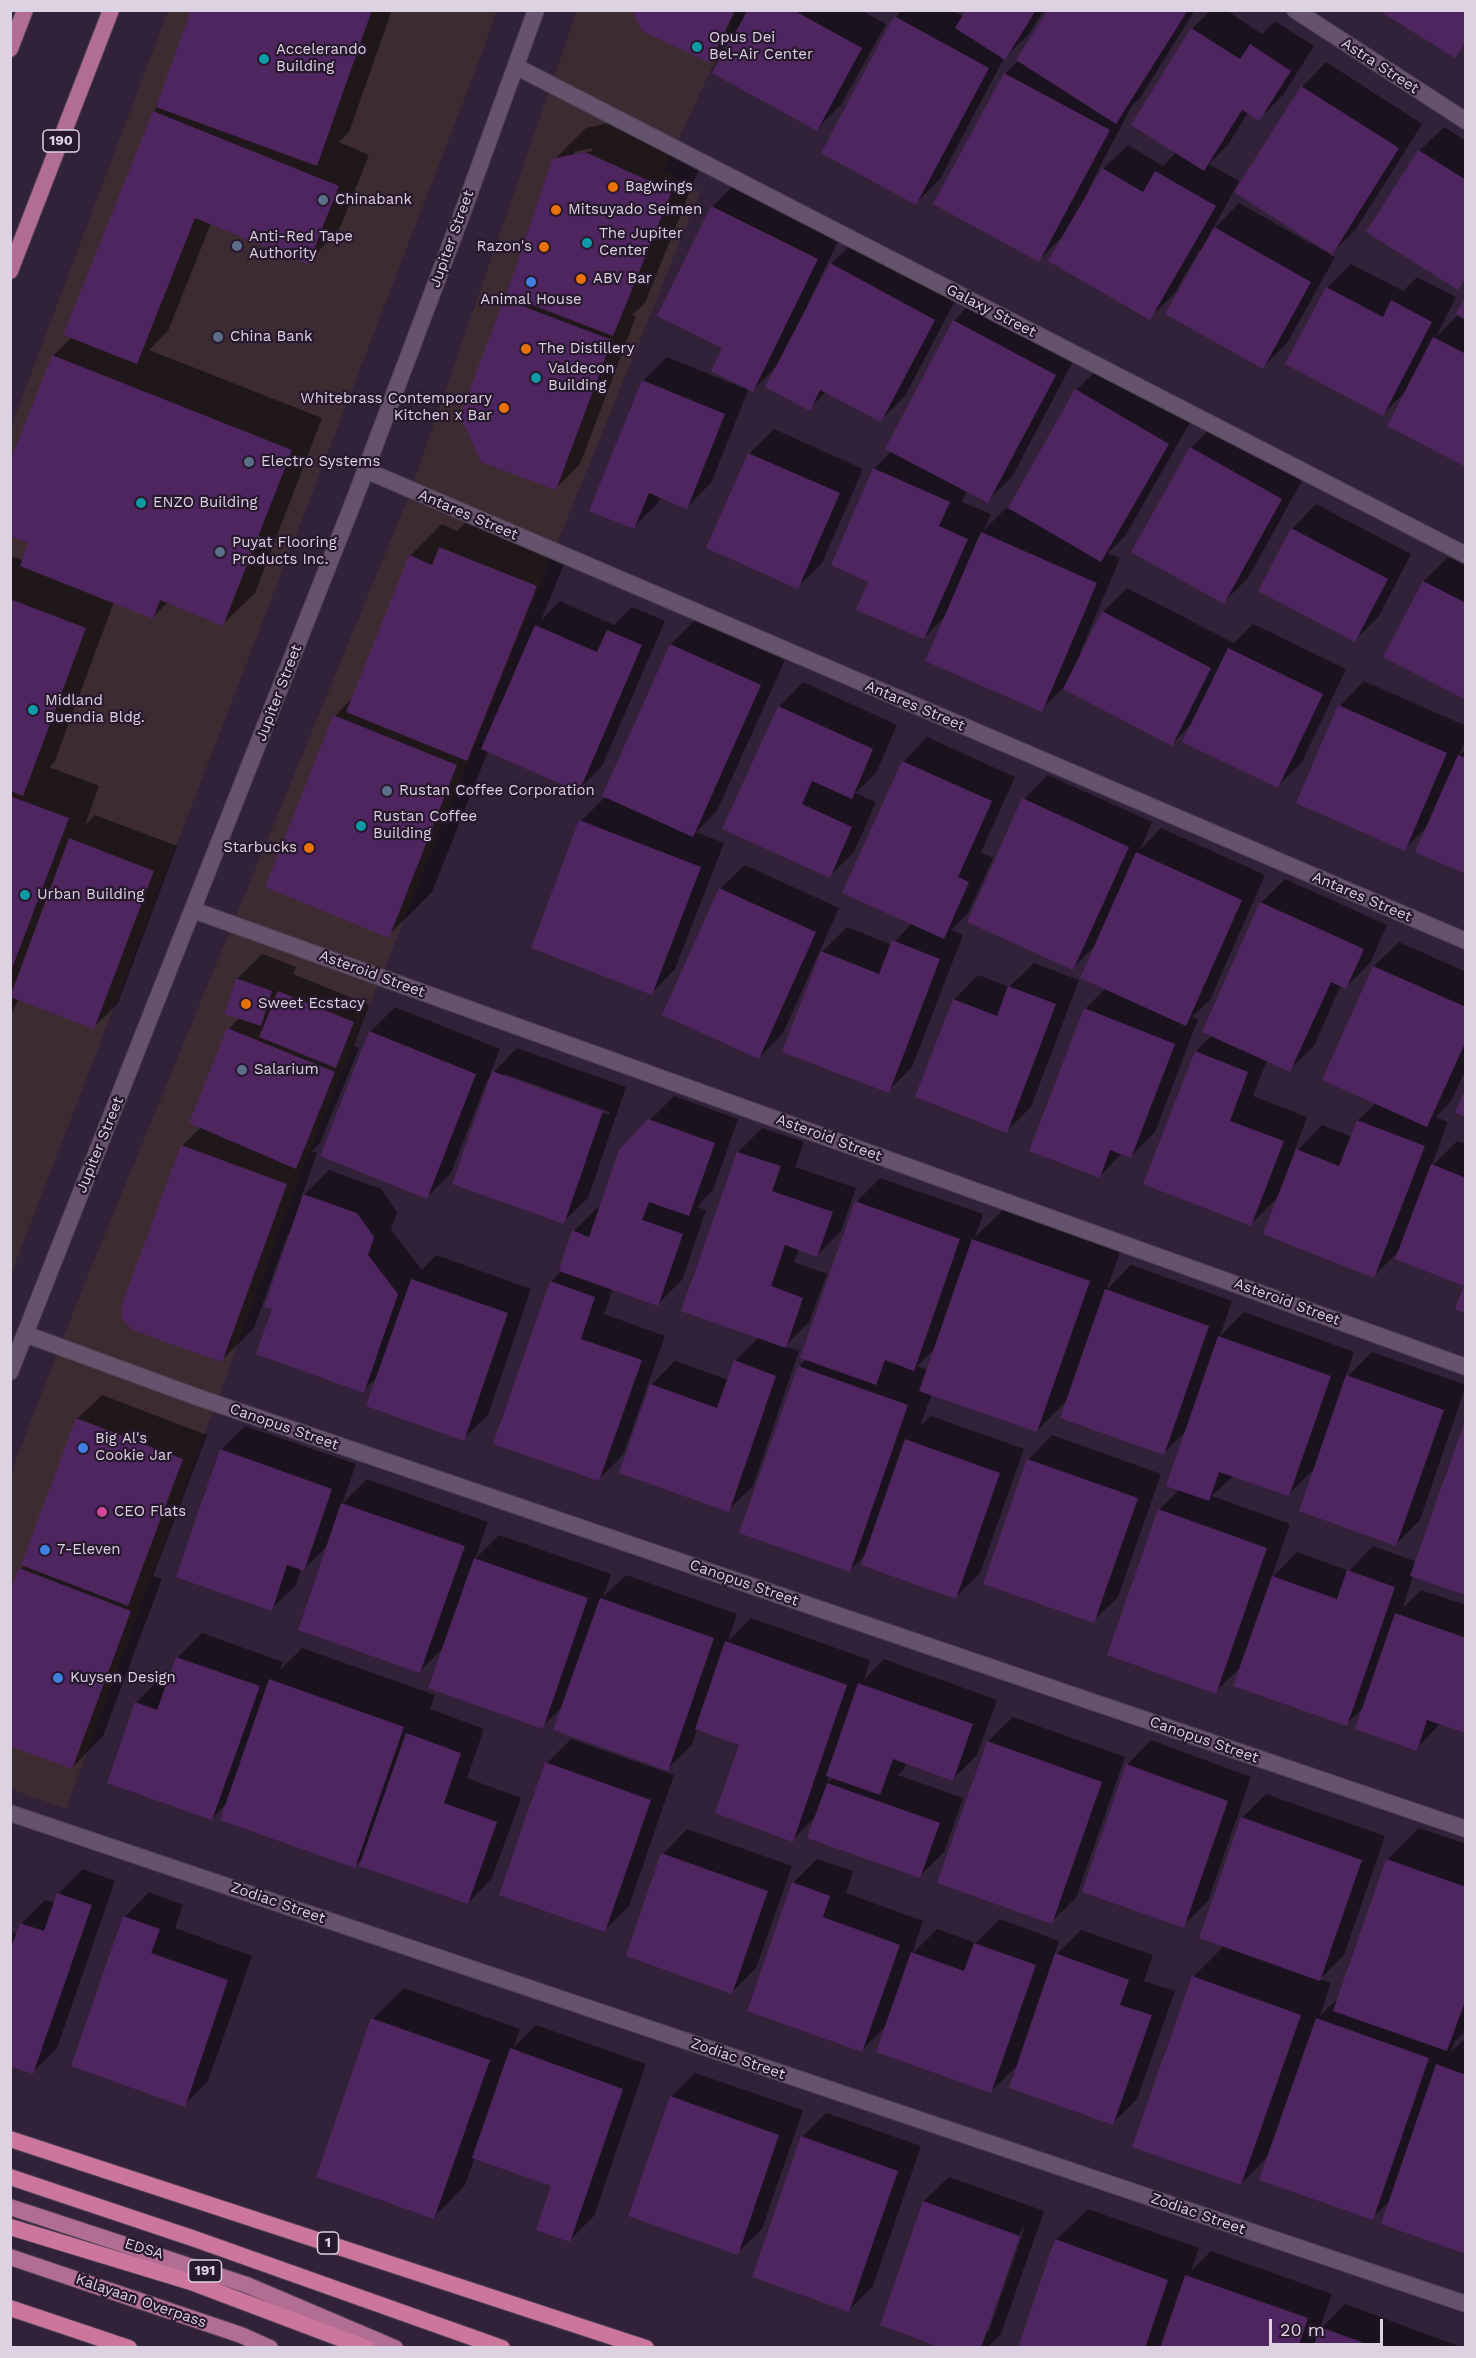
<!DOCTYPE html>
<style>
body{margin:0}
#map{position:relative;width:1476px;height:2358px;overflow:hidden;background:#322239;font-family:"Work Sans",sans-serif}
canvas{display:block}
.frame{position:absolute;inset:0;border:12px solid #ddd2e1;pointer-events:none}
.scale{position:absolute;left:1269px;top:2319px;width:114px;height:27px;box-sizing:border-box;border:3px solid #ddd2e1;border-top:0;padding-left:8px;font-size:18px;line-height:21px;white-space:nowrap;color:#ddd2e1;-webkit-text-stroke:4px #28182e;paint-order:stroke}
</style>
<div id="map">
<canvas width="1476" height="2358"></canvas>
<div class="frame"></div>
<div class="scale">20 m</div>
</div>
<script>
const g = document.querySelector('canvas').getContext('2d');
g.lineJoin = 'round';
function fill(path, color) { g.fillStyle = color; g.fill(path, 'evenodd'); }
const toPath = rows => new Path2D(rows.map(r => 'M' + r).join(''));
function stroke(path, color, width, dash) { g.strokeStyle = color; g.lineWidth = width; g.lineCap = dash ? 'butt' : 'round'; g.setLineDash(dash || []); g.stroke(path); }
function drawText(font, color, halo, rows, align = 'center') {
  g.font = font + ' "Work Sans",sans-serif'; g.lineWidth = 4.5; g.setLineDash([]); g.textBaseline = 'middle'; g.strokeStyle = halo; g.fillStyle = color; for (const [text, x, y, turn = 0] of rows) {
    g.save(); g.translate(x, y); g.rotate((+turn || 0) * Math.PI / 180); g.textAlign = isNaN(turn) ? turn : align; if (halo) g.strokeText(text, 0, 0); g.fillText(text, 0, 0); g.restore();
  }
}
const commercial = toPath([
 [168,11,496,11,485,45,11,1274,11,427],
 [577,11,738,11,664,171,700,192,302,1171,66,1809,11,1789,10,1475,80,1295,409,496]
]);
const shadow = toPath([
 [192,10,392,10,349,132,339,142,369,155,339,230,308,262,211,223,168,331,149,350,322,418,255,593,223,624,168,602,153,617,114,602,54,763,49,767,99,786,85,825,95,815,177,846,118,1003,94,1027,19,999,10,1016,10,556,23,560,30,542,53,356,72,337],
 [633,10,746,10,744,16,746,18,750,10,861,10,886,24,841,105,816,129,732,38,710,61],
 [902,10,952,10,964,17,967,10,1044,10,1029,34,1004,58,940,179,916,203,896,17],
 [1049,10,1195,10,1140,98,1132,105,1088,190,1090,192,1103,169,1128,145,1163,166,1176,152,1133,125,1192,29,1211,10,1226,10,1262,34,1275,21,1314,46,1283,95,1259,119,1248,112,1228,145,1209,164,1239,181,1235,189,1237,190,1302,87,1326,62,1422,124,1356,229,1330,255,1335,257,1287,343,1263,367,1200,249,1174,294,1149,318,1063,236,1039,260,1005,74,1019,60],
 [1234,190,1325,248,1324,251,1239,203,1212,231],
 [617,121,703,159,645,303,632,315,636,316,580,464,556,488,505,300,510,295,554,160,586,128],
 [592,148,592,151,574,155,574,152],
 [1444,127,1466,141,1466,280,1457,288,1419,151],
 [736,183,841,235,807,305,809,307,831,264,856,240,958,295,905,396,881,420,827,391,809,409,778,365,753,390,749,388,711,483,687,507,661,496,658,503,634,527,643,381,667,357,743,388,744,386,724,347,712,207],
 [1351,264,1403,291,1417,277,1456,297,1436,337,1459,314,1466,300,1466,466,1406,391,1383,414,1327,288],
 [978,296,1079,350,1012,477,987,501,967,491,962,502,991,514,984,530,1006,508,1009,510,1076,390,1101,366,1192,419,1125,536,1108,553,1120,558,1080,653,1082,654,1103,612,1127,588,1234,643,1253,624,1346,669,1302,762,1278,786,1193,722,1172,744,1063,688,1041,710,946,615,924,638,870,581,874,469,892,451,954,321],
 [1215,423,1305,475,1248,578,1223,603,1191,448],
 [774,429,863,469,822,563,798,587,749,454],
 [1316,504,1411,554,1379,616,1355,640,1292,529],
 [472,516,568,554,541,620,560,601,614,625,632,607,665,621,602,766,578,790,488,751,432,892,388,936,335,716,354,696,410,556,442,524,457,531],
 [1448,557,1466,566,1466,698,1385,657,1424,581],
 [695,620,785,660,717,811,696,832,724,843,675,969,651,994,581,821,606,796,604,795,671,644],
 [1364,681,1466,726,1466,740,1459,755,1466,749,1466,873,1429,825,1404,849,1340,706],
 [803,682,897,725,876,773,855,793,876,802,854,852,830,876,724,829,779,707],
 [927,737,1015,777,981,852,993,858,968,913,951,930,963,935,912,1067,888,1091,822,952,847,927,892,945,912,923,903,762],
 [1048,775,1152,822,1140,850,1161,828,1265,875,1210,1000,1192,1017,1198,1019,1155,1132,1131,1156,1122,1153,1100,1176,1085,1009,1106,988,1095,946,1073,968,1024,799],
 [745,865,839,908,783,1033,759,1058,720,889],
 [1285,879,1387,925,1370,963,1346,987,1341,985,1314,1046,1289,1070,1267,1060,1253,1096,1307,1117,1293,1155,1322,1125,1352,1137,1358,1120,1376,1103,1324,1079,1374,966,1399,942,1466,972,1466,1069,1451,1101,1436,1117,1448,1122,1431,1167,1457,1141,1466,1144,1466,1285,1400,1250,1374,1276,1280,1195,1251,1224,1196,1051,1212,1035,1261,903],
 [262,954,296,967,293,974,369,1005,354,1046,359,1048,320,1143,312,1151,317,1153,301,1198,329,1170,381,1189,397,1212,391,1230,422,1270,436,1255,531,1289,488,1415,463,1439,378,1376,363,1391,274,1308,291,1235,288,1234,254,1328,222,1360,182,1146,201,1127,229,1029,240,1017,237,979],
 [1034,963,1079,980,1031,1107,1007,1131,954,1000,978,975,1009,987],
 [395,1007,500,1049,489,1077,517,1048,626,1087,588,1198,563,1222,491,1079,488,1078,451,1173,427,1197,370,1032],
 [505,1074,610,1112,609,1115,505,1078],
 [674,1096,738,1119,713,1190,697,1207,706,1210,682,1280,658,1304,613,1288,604,1314,665,1336,623,1455,599,1479,551,1282,562,1270,574,1231,598,1207,601,1208,649,1121],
 [762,1128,804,1142,795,1167,856,1188,841,1231,817,1255,799,1248,794,1262,827,1274,809,1322,785,1346,799,1351,753,1486,728,1510,651,1385,675,1361,729,1380,735,1361,759,1337,738,1152],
 [880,1178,983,1214,975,1237,1005,1208,1121,1249,1107,1289,1131,1265,1232,1301,1220,1336,1244,1312,1354,1352,1345,1379,1372,1352,1466,1385,1420,1520,1396,1544,1316,1467,1289,1494,1234,1475,1212,1496,1290,1524,1271,1579,1297,1552,1349,1571,1373,1546,1417,1562,1403,1608,1421,1590,1466,1605,1466,1731,1441,1723,1416,1749,1365,1706,1346,1724,1242,1666,1215,1692,1159,1510,1180,1489,1188,1429,1164,1453,1068,1399,1037,1431,932,1393,920,1426,931,1416,1024,1449,980,1573,956,1597,867,1553,850,1570,799,1366,806,1359,856,1202],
 [936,1347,928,1370,917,1366],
 [102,1395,207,1435,153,1576,162,1579,103,1736,72,1768,21,1569,25,1565,77,1419],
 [245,1426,356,1464,342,1504,367,1479,488,1522,475,1559,499,1535,611,1574,603,1597,626,1575,737,1614,728,1641,751,1618,870,1660,864,1680,884,1659,997,1700,977,1755,953,1779,906,1763,904,1769,898,1775,963,1798,944,1852,920,1876,817,1815,792,1840,741,1744,697,1728,692,1745,667,1769,563,1706,542,1727,444,1647,420,1671,329,1544,304,1569,301,1568,296,1585,271,1609,221,1450],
 [830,1776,834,1777,827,1784],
 [1052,1435,1161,1474,1118,1597,1093,1621,1028,1460],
 [202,1633,283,1662,280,1670,302,1648,435,1695,430,1709,484,1729,467,1778,521,1798,492,1878,468,1903,364,1857,355,1866,227,1803,212,1818,136,1703,160,1678,169,1682,177,1658],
 [1013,1717,1125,1757,1076,1898,1051,1922,939,1883,988,1741],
 [571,1739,674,1775,629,1906,604,1931,547,1763],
 [1151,1740,1251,1777,1208,1901,1183,1926,1127,1765],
 [1266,1794,1385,1836,1344,1955,1320,1979,1331,1983,1320,2016,1340,1996,1387,1860,1419,1828,1466,1844,1466,2031,1454,2042,1451,2052,1462,2041,1466,2042,1466,2252,1391,2200,1372,2218,1269,2155,1241,2184,1193,1977,1224,1946,1242,1818],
 [687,1829,792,1866,756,1968,732,1992,663,1854],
 [817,1859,853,1871,846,1893,923,1921,912,1954,937,1929,976,1943,1000,1919,1059,1941,1054,1957,1081,1930,1153,1955,1144,1981,1175,1991,1137,2099,1113,2123,1019,2064,991,2091,887,2025,862,2050,793,1883],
 [83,1869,115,1881,57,2048,33,2072,10,2064,10,1932,18,1934,21,1924,45,1900,55,1903,59,1893],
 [149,1892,183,1905,175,1928,252,1956,208,2081,184,2105,125,1917],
 [404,1988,520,2029,514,2047,536,2025,646,2064,594,2216,570,2240,553,2185,475,2157,465,2185,434,2217,373,2019],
 [695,2073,803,2110,762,2229,737,2253,671,2097],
 [826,2113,921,2146,873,2286,849,2310,802,2137],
 [949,2177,1044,2211,1001,2334,987,2348,947,2348,882,2324,924,2201],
 [1022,2228,1024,2229,989,2331,985,2331],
 [1088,2209,1199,2248,1191,2271,1211,2251,1332,2294,1319,2331,1345,2304,1464,2348,1019,2348,1056,2240]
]);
const building = toPath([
 [191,10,372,10,317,166,156,107],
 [632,10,735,10,710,63,642,31],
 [748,10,793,10,862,48,817,131,712,73],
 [966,10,1036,10,1005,60,955,28],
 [1048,10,1188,10,1116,124,1016,60],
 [1378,10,1466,10,1466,41,1455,58],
 [894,16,989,68,916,205,821,153],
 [1191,28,1240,59,1250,44,1291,71,1259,121,1242,110,1204,171,1131,125],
 [1004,73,1110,130,1039,262,933,204],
 [1301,86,1399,148,1332,255,1234,192],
 [153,111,339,186,308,264,195,218,137,364,63,335],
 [1418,150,1466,180,1466,278,1458,290,1366,232],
 [585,152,672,191,613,336,506,295,552,159],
 [1102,168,1143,192,1155,171,1216,206,1150,320,1048,261],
 [711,206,818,259,753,392,711,371,722,348,657,316],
 [1214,227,1311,282,1263,369,1165,314],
 [830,263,935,320,881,422,820,390,810,411,765,387],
 [1326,287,1383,317,1391,300,1432,322,1383,416,1285,364],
 [1466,297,1466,320,1455,314],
 [504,299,612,340,556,490,481,462,460,415],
 [953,320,1056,375,988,503,885,449],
 [1433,337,1466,354,1466,467,1387,426],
 [52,355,292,450,223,626,160,600,153,619,20,566,28,543,10,536,10,462],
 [642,380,725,414,687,509,649,493,634,529,589,511],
 [1075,389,1169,444,1101,562,1008,508],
 [1190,447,1282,499,1224,604,1131,552],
 [748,453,840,493,798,589,706,548],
 [873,468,950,502,939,526,968,539,924,639,856,610,868,582,831,565],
 [1291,528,1388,579,1355,642,1258,591],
 [981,532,1097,583,1042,712,925,661],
 [439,547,537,586,467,761,346,712,409,555,432,565],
 [1423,581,1466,603,1466,700,1383,657],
 [10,599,86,628,23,796,10,791],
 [1102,611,1211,668,1172,746,1063,689],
 [535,625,597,652,607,630,642,645,579,792,481,749],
 [670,644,761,685,693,837,602,796],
 [1228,648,1323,694,1278,788,1182,742],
 [1338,705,1447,753,1405,851,1296,803],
 [778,706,873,749,852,799,812,781,802,804,852,827,830,878,722,829],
 [333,715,457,765,389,938,265,887],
 [1458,755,1466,758,1466,874,1415,852],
 [902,761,992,801,958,877,969,882,944,939,842,893],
 [10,796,69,818,11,971,10,971],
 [1022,798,1129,847,1073,970,967,922],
 [579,820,701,867,652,995,531,948],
 [69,838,154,871,94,1029,10,997],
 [1136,852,1242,900,1186,1026,1080,978],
 [719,888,816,932,759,1059,662,1015],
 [1260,902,1364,949,1346,989,1331,982,1290,1072,1202,1032],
 [892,940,940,959,889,1093,782,1052,821,951,879,974],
 [1373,966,1466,1007,1466,1041,1427,1127,1322,1080],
 [236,978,272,991,261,1026,224,1014],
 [1008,986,1056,1004,1007,1133,915,1097,953,999,997,1016],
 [278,991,354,1022,336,1068,259,1037],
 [1084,1008,1175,1044,1131,1158,1110,1150,1100,1178,1029,1151],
 [227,1028,335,1072,296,1169,189,1123],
 [369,1031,476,1074,427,1199,320,1156],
 [1195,1051,1248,1072,1230,1121,1284,1141,1251,1226,1143,1184],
 [492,1071,603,1111,564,1224,452,1184],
 [1466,1088,1466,1117,1455,1113],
 [648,1119,715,1143,689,1216,649,1202,642,1220,683,1234,658,1306,559,1271,572,1230,589,1237,619,1150],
 [1357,1120,1425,1146,1374,1278,1263,1234,1296,1149,1339,1166],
 [181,1145,287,1184,222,1362,132,1330,122,1318,121,1306],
 [737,1152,781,1166,772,1191,833,1212,817,1257,785,1245,771,1286,803,1298,786,1348,681,1311],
 [1431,1164,1466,1178,1466,1313,1455,1309,1464,1286,1395,1259],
 [303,1194,357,1213,374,1237,368,1255,398,1294,364,1393,256,1354,272,1309,264,1307],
 [855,1201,960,1239,914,1371,885,1360,876,1385,800,1358],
 [972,1239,1090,1281,1037,1432,919,1391],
 [411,1279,508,1313,464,1441,366,1406],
 [550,1281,595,1297,581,1339,642,1360,599,1481,493,1444],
 [1105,1289,1209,1326,1164,1455,1060,1418],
 [1218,1336,1331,1376,1289,1496,1219,1472,1209,1501,1166,1486],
 [734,1360,776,1376,729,1512,619,1473,650,1384,717,1408],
 [798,1366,908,1405,850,1572,739,1533],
 [1346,1375,1444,1410,1396,1546,1299,1511],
 [76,1418,183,1459,128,1606,21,1565],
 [1466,1418,1466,1595,1410,1576],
 [905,1439,1000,1473,956,1599,861,1565],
 [220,1449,332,1489,304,1571,287,1565,272,1611,176,1577],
 [1027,1459,1138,1498,1094,1623,983,1584],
 [341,1503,465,1546,420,1673,298,1630],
 [1158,1509,1267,1548,1216,1694,1107,1655],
 [474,1558,588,1598,543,1729,428,1688],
 [19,1568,131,1611,72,1769,10,1746,10,1591],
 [1347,1570,1395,1587,1347,1726,1233,1686,1272,1576,1337,1599],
 [600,1598,714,1638,668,1771,553,1730],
 [1395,1613,1466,1638,1466,1733,1427,1720,1417,1751,1355,1729],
 [725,1641,847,1685,793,1842,715,1813,739,1745,695,1729],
 [176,1657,260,1686,212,1820,107,1783,135,1702,157,1710],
 [269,1679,404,1727,355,1868,220,1820],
 [858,1683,973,1724,953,1781,893,1759,880,1795,826,1776],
 [406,1733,461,1753,444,1803,497,1822,468,1904,359,1866],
 [987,1741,1102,1782,1052,1924,937,1883],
 [545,1762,651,1800,605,1932,499,1895],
 [1126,1764,1228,1801,1184,1928,1082,1892],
 [827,1783,940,1823,920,1878,807,1838],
 [1241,1817,1362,1860,1320,1981,1199,1938],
 [661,1853,768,1891,732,1994,626,1956],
 [1386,1859,1466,1887,1466,1999,1447,2051,1333,2011],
 [792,1882,830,1896,823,1917,900,1945,862,2052,747,2011],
 [57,1893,92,1905,33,2074,10,2066,10,1950,20,1923,44,1931],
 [123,1916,160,1929,151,1953,228,1980,185,2107,71,2066],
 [974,1943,1036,1965,991,2093,876,2052,911,1952,964,1971],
 [1055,1953,1129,1980,1120,2005,1152,2015,1113,2125,1009,2088],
 [1192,1976,1301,2015,1241,2185,1132,2147],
 [371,2018,490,2060,434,2219,316,2177],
 [1316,2018,1429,2058,1373,2220,1259,2180],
 [510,2048,623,2089,570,2242,536,2230,551,2186,472,2158],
 [1436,2064,1466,2075,1466,2254,1381,2224],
 [670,2096,779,2135,738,2255,628,2216],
 [801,2136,898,2171,849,2312,752,2277],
 [923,2201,1020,2236,981,2348,942,2348,880,2325],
 [1055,2239,1168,2280,1145,2348,1018,2348],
 [1185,2275,1308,2318,1298,2348,1160,2348],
 [1320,2327,1375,2347,1375,2348,1313,2348]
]);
const minor = toPath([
 [1295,10,1466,121],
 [517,67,1466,555],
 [365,470,1466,941],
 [193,910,1466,1367],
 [25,1334,197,1397,1466,1829],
 [10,1372,355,498,462,214,536,10],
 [10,1813,1466,2304]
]);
const primary = toPath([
 [10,49,25,10],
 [10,271,111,10],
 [10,2207,247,2285,395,2348],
 [10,2257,241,2335,270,2348]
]);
const trunk = toPath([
 [10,2139,646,2348],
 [10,2177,195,2239,502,2348],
 [10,2227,191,2282,366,2348],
 [10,2308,129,2348]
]);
const markers = [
 [697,47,6,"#0f9aa8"],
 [264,59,6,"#0f9aa8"],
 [613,187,6,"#e8710a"],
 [323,200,6,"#5c6f8a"],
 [556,210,6,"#e8710a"],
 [587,243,6,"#0f9aa8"],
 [237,246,6,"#5c6f8a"],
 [544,247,6,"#e8710a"],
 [581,279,6,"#e8710a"],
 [531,282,6,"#3f7fe0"],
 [218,337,6,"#5c6f8a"],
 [526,349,6,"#e8710a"],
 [536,378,6,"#0f9aa8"],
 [504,408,6,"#e8710a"],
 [249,462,6,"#5c6f8a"],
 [141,503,6,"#0f9aa8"],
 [220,552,6,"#5c6f8a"],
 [33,710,6,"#0f9aa8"],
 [387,791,6,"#5c6f8a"],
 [361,826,6,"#0f9aa8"],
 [309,848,6,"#e8710a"],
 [25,895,6,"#0f9aa8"],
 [246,1004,6,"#e8710a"],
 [242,1070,6,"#5c6f8a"],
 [83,1448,6,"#3f7fe0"],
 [102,1512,6,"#d1479c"],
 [45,1550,6,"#3f7fe0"],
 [58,1678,6,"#3f7fe0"]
];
const shields = [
 [61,141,36],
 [328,2243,21],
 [205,2271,33]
];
const shieldNames = [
 ["190",61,141],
 ["1",328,2243],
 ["191",205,2271]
];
const poiNames = [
 ["Opus Dei",709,38],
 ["Bel-Air Center",709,55],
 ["Accelerando",276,50],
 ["Building",276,67],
 ["Bagwings",625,187],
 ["Chinabank",335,200],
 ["Mitsuyado Seimen",568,210],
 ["The Jupiter",599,234],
 ["Center",599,251],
 ["Anti-Red Tape",249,237],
 ["Authority",249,254],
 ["Razon's",532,247,"right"],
 ["ABV Bar",593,279],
 ["Animal House",531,300,"center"],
 ["China Bank",230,337],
 ["The Distillery",538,349],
 ["Valdecon",548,369],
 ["Building",548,386],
 ["Whitebrass Contemporary",492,399,"right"],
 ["Kitchen x Bar",492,416,"right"],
 ["Electro Systems",261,462],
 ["ENZO Building",153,503],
 ["Puyat Flooring",232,543],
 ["Products Inc.",232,560],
 ["Midland",45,701],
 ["Buendia Bldg.",45,718],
 ["Rustan Coffee Corporation",399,791],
 ["Rustan Coffee",373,817],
 ["Building",373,834],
 ["Starbucks",297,848,"right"],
 ["Urban Building",37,895],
 ["Sweet Ecstacy",258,1004],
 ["Salarium",254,1070],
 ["Big Al's",95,1439],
 ["Cookie Jar",95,1456],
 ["CEO Flats",114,1512],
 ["7-Eleven",57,1550],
 ["Kuysen Design",70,1678]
];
const streetNames = [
 ["Astra Street",1380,66,33],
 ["Jupiter Street",452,239,-70],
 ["Galaxy Street",991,311,27],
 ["Antares Street",468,515,23],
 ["Jupiter Street",279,693,-69],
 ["Antares Street",915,706,23],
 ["Antares Street",1362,897,23],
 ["Asteroid Street",372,974,20],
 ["Asteroid Street",829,1138,20],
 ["Jupiter Street",100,1145,-68],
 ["Asteroid Street",1287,1302,20],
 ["Canopus Street",284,1427,19],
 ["Canopus Street",744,1583,19],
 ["Canopus Street",1204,1740,19],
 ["Zodiac Street",278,1903,19],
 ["Zodiac Street",738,2059,19],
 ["Zodiac Street",1198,2214,19],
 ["EDSA",144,2249,17],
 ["Kalayaan Overpass",141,2301,19]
];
fill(commercial, '#3d2b32');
fill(shadow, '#0007');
fill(building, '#4f255f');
stroke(minor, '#4d3f52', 18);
stroke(primary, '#4d3f52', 18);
stroke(trunk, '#4d3f52', 18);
stroke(minor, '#65536d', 16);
stroke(primary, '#b26d92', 16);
stroke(trunk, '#cc769e', 16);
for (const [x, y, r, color] of markers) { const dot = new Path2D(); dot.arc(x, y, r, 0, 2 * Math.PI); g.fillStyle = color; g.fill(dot); stroke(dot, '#28182e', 2); }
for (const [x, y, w] of shields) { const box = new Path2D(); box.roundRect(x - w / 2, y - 11, w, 22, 4.5); g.fillStyle = '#28182e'; g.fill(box); stroke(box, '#ddd2e1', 1.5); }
drawText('bold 14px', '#ddd2e1', null, shieldNames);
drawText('15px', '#ddd2e1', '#28182e', poiNames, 'left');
drawText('15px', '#ddd2e1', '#28182e', streetNames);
</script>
